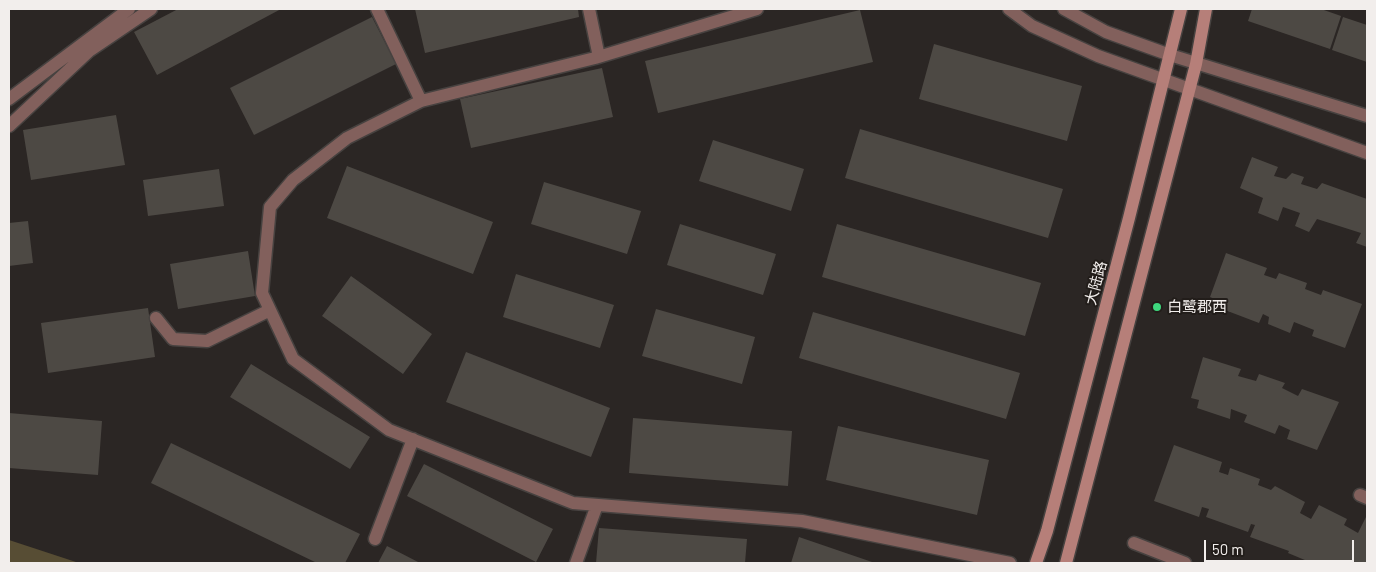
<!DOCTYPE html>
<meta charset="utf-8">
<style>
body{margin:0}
#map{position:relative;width:1376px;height:572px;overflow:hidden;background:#2b2624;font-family:Barlow,sans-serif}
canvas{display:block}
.frame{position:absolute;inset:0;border:10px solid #f2eeec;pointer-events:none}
.scale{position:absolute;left:1204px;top:540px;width:150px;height:22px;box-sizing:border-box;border:2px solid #f2eeec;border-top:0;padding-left:6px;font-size:15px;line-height:18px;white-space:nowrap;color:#f2eeec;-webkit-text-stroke:4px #221d1a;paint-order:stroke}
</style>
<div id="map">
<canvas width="1376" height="572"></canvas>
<div class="frame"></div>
<div class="scale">50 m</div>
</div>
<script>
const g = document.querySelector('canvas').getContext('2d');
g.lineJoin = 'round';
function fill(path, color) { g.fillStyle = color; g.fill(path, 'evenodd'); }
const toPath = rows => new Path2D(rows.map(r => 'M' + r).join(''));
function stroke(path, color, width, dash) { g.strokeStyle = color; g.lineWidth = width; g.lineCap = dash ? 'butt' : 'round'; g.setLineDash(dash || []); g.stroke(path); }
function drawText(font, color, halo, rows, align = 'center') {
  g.font = font + ' Barlow,"Noto Sans SC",sans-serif'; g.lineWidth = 4; g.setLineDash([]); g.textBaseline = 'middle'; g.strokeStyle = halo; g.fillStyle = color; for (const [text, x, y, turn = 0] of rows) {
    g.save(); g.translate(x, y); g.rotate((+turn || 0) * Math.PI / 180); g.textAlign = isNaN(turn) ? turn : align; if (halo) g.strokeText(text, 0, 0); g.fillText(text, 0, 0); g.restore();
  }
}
const forest = toPath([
 [9,540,79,563,9,563]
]);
const building = toPath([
 [178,9,281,9,157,75,134,32],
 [415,9,578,9,579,17,425,53],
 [1252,9,1321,9,1341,16,1330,49,1248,21],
 [860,10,873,62,658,113,645,61],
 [372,17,396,64,254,135,230,88],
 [1343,17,1367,25,1367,62,1332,50],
 [934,44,1082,86,1067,141,919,99],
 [602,68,613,117,471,148,460,99],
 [116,115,125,165,31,180,23,130],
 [860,129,1063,189,1048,238,845,178],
 [713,140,804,169,791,211,699,181],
 [1252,157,1278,167,1274,176,1286,179,1292,173,1304,177,1301,184,1317,189,1322,183,1367,199,1367,247,1356,243,1361,233,1317,219,1309,232,1295,226,1300,213,1283,207,1278,221,1258,213,1263,198,1240,188],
 [347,166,493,222,473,274,327,218],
 [219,169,224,206,148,216,143,180],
 [544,182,641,211,627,254,531,224],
 [28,221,33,263,9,266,9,223],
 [680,224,776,254,763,295,667,265],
 [837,224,1041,283,1025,336,822,277],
 [248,251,255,296,178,309,170,264],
 [1226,253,1267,268,1264,275,1276,279,1279,273,1307,283,1305,289,1321,295,1323,290,1362,304,1345,348,1312,336,1314,330,1294,322,1290,333,1268,324,1269,317,1263,314,1259,323,1217,307,1219,301,1210,297],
 [516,274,614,305,600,348,503,317],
 [351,276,432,334,403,374,322,316],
 [148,308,155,357,48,373,41,323],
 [656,309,755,337,742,384,642,356],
 [813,312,1020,373,1006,419,799,358],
 [466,352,610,408,591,457,446,402],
 [1203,357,1241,369,1238,376,1256,381,1259,374,1285,383,1282,388,1298,396,1302,389,1339,402,1317,450,1287,439,1290,430,1279,425,1275,434,1244,422,1247,415,1231,409,1230,419,1197,408,1199,400,1191,398],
 [251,364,370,437,350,469,230,397],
 [9,413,102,421,98,475,9,468],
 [633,418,792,431,788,486,629,473],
 [838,426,989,460,977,515,826,480],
 [171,443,360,534,345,563,317,563,151,483],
 [1174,445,1222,462,1219,472,1228,475,1230,468,1260,479,1258,485,1271,490,1275,486,1305,502,1300,513,1311,519,1319,505,1347,519,1344,525,1358,533,1367,515,1367,563,1312,563,1288,553,1289,551,1250,537,1255,525,1251,524,1248,532,1206,517,1209,509,1202,507,1199,517,1154,501],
 [424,464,553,529,536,562,407,496],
 [599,528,747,539,745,563,596,563],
 [799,537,875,563,791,563],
 [387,546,420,563,378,563]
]);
const street = toPath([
 [377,9,421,101],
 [589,9,599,57],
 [757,9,595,58,421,101,347,138,293,180,270,207,262,293,293,359,389,430,573,503,802,521,1010,563],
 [1009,9,1032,26,1098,56,1367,153],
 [1064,9,1106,32,1170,55,1367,116],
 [9,99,129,9],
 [9,126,89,51,151,9],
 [156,318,173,339,207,341,270,310],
 [1360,495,1367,498],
 [375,539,413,439],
 [1134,543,1185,563],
 [576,563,597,505]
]);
const secondary = toPath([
 [1036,563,1047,531,1129,218,1181,9],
 [1066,563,1196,64,1206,9]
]);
const markers = [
 [1157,307,5,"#3ed77d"]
];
const streetNames = [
 ["大陆路",1096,283,-75]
];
const poiNames = [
 ["白鹭郡西",1167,307]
];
fill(forest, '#574d34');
fill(building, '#4d4944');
stroke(street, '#474240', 15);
stroke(secondary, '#474240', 15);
stroke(street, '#82605c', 12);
stroke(secondary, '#b67f79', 12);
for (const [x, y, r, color] of markers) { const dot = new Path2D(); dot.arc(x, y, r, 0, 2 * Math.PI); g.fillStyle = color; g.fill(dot); stroke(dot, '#221d1a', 2); }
drawText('15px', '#f2eeec', '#221d1a', streetNames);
drawText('15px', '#f2eeec', '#221d1a', poiNames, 'left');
</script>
